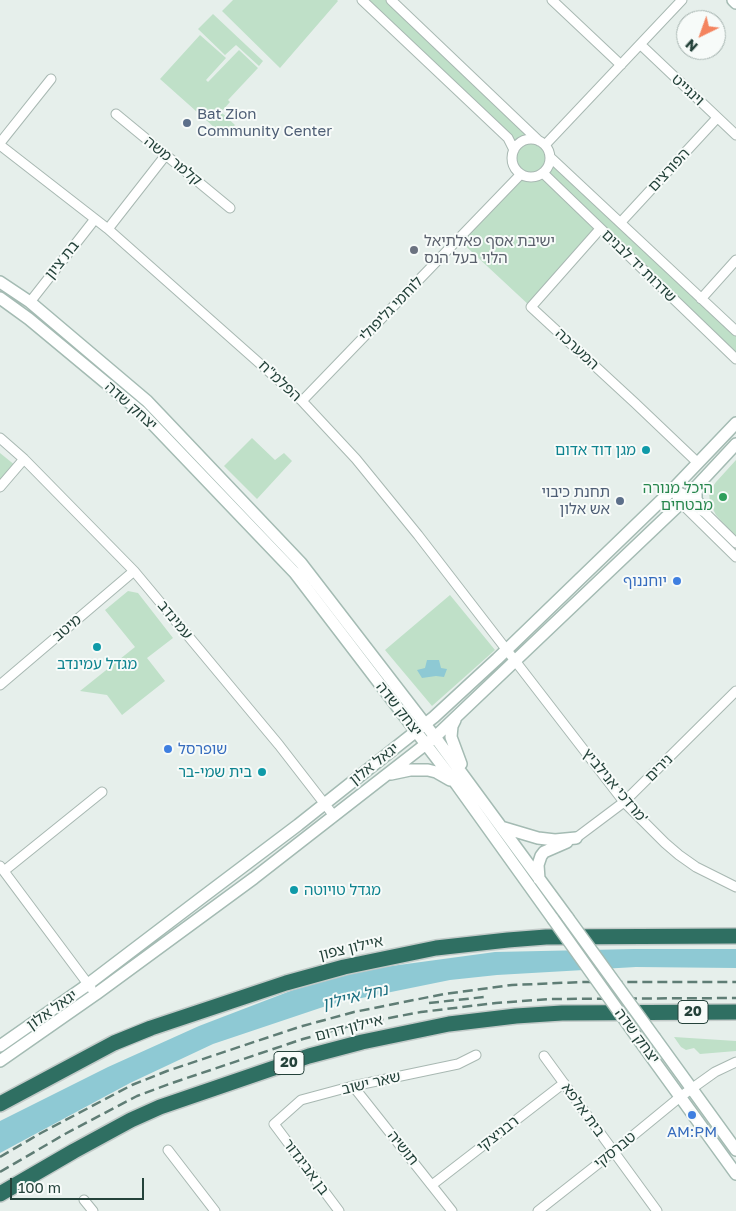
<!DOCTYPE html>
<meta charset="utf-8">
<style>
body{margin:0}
#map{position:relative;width:736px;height:1211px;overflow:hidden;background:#e6efeb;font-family:"Golos Text",sans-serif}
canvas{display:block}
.north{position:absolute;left:676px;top:10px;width:50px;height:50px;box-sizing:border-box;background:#f7fbf9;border:1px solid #a3b1ad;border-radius:50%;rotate:222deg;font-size:14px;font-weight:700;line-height:20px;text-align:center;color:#24423a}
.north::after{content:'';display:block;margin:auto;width:18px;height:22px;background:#f4845f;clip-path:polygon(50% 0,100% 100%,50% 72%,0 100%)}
.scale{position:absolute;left:10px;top:1178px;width:134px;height:22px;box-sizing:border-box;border:2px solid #24423a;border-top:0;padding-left:6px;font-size:15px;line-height:18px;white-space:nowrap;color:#24423a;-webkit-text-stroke:4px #f7fbf9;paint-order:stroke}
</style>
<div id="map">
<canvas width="736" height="1211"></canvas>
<div class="north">N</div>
<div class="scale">100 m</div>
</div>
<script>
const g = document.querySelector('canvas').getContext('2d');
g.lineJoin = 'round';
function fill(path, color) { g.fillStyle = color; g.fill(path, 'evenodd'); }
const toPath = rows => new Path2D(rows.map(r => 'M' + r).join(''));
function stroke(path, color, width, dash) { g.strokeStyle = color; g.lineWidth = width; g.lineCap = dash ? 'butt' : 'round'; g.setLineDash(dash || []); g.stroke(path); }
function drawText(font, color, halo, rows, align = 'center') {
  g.font = font + ' "Golos Text","Noto Sans Hebrew",sans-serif'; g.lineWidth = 4; g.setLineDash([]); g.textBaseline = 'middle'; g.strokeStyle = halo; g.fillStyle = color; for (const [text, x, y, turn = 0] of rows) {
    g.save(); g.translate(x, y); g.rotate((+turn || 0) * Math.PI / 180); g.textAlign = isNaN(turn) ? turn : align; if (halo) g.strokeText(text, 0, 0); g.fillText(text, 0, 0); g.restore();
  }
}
const green = toPath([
 [233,0,337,0,338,1,280,68,222,11],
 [366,0,388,0,532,136,514,144],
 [213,14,263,61,259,66,236,45,225,55,198,29],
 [200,35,226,58,206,80,208,82,239,50,258,68,228,100,230,102,221,112,235,125,224,136,160,79],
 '516 158a16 16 0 1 1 32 0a16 16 0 1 1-32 0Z',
 [554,164,736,334,736,356,546,173],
 [521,174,533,178,542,174,598,231,531,307,458,239],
 [252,438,275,460,284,453,292,461,257,499,224,466],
 [0,453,16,466,0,482],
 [736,460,736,537,716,515,710,503,709,492,716,482],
 [128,591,138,593,173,638,147,658,165,681,122,715,107,695,80,691,135,647,105,610],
 [450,595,495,650,432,706,385,650],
 [674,1037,736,1041,736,1051,700,1054,694,1048,686,1050,681,1047]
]);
const water = toPath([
 [427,660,439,660,441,668,447,669,444,677,436,676,422,678,417,670,425,668],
 [634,949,736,949,736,968,636,967,497,975,450,980,332,1004,213,1044,130,1083,0,1153,0,1121,108,1067,199,1026,293,990,362,970,495,952]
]);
const street = toPath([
 [362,0,508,138,514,150],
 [391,0,539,141],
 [552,0,621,65],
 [641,45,736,135],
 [116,114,230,208],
 '512 158a19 19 0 1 1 38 0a19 19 0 1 1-38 0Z',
 [0,143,51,79],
 [0,145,108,229,302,401,356,459,418,535,624,802,665,843,679,855,696,867,736,887],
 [545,145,682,0],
 [550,157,736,331],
 [543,173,736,359],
 [621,222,717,118],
 [108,229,165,156],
 [600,229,531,307,635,403,698,463],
 [701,299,736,260],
 [30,302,95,219],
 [302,401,521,174],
 [0,438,24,459,134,571,279,745,334,816],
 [0,487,24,459],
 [673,489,679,501,736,557],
 [673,489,688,496,736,543],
 [0,685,134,571],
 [576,838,624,802,736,691],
 [0,866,91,988],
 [4,871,102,792],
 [544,1056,657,1211],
 [353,1086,452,1211],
 [168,1150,215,1211],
 [432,1185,564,1083],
 [84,1200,93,1211],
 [339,1211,274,1124,301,1100,353,1086,458,1064,476,1055],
 [538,1211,613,1152,680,1097,715,1072,736,1062]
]);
const secondary = toPath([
 [733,0,736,3],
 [0,282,30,302,147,401,301,563,435,737,568,918],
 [0,298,29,319,141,412,295,573,457,785,553,919],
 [699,484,696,493,696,499,702,510],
 [455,720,452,726,451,737,461,764],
 [391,774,410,770,428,770,436,772,450,780],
 [501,827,538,838,555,840,576,838],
 [539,879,538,865,541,856,544,852,567,842],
 [655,1038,736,1150],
 [639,1040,736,1174],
 [0,1046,83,988,200,899,298,825,434,717,497,659,673,489,736,423],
 [0,1061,96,994,254,878,435,737,681,503,736,444]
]);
const highway = toPath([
 [0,1104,114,1043,151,1028,286,983,344,967,436,948,508,940,546,937,736,936],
 [0,1194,74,1151,131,1120,160,1107,309,1056,362,1042,449,1024,516,1016,562,1013,736,1012]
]);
const rail = toPath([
 [429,1003,484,997],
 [0,1157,41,1133,132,1085,167,1071,299,1027,354,1012,444,994,512,985,582,982,736,982],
 [0,1172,65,1134,137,1096,172,1083,303,1039,357,1024,421,1012,496,1003,549,999,736,998]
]);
const secondaryBridge = toPath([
 [568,918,655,1038],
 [553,919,639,1040]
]);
const markers = [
 [187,123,5,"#5c6f8a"],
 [414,250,5,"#6b7280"],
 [646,450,5,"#0f9aa8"],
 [723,497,5,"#2e9e5b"],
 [620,501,5,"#5c6f8a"],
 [677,581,5,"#3f7fe0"],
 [97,647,5,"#0f9aa8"],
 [168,749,5,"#3f7fe0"],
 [262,772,5,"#0f9aa8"],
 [294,890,5,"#0f9aa8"],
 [692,1115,5,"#3f7fe0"]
];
const shields = [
 [693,1012,30],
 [289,1063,30]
];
const shieldNames = [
 ["20",693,1012],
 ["20",289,1063]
];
const streetNames = [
 ["וינגייט",688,90,43],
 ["קלמר משה",173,161,39],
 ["הפורצים",669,170,-47],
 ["בת ציון",62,260,-51],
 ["שדרות יד לבנים",639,266,44],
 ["לוחמי גליפולי",391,309,-46],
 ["המערכה",577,349,43],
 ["הפלמ\"ח",280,381,43],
 ["יצחק שדה",131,406,42],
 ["עמינדב",175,620,50],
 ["מיטב",67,628,-40],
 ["יצחק שדה",399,709,52],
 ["יגאל אלון",374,764,-38],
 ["נירים",659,768,-45],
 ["מרדכי אנילביץ'",615,786,50],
 ["איילון צפון",351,948,-13],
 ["יגאל אלון",52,1010,-35],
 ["איילון דרום",349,1028,-14],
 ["יצחק שדה",637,1036,54],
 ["שאר ישוב",371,1083,-13],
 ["בית אלפא",583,1110,54],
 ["רבניצקי",498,1134,-38],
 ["תושיה",403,1148,51],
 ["טברסקי",615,1150,-39],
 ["בן אביגדור",306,1167,53]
];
const serviceNames = [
 ["Bat Zion",197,114],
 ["Community Center",197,131],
 ["תחנת כיבוי",610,492,"right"],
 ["אש אלון",610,509,"right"]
];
const worshipNames = [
 ["ישיבת אסף פאלתיאל",424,241],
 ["הלוי בעל הנס",424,258]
];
const cultureNames = [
 ["מגן דוד אדום",636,450],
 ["מגדל עמינדב",97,664,"center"],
 ["בית שמי-בר",252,772],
 ["מגדל טויוטה",304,890,"left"]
];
const leisureNames = [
 ["היכל מנורה",713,488],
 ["מבטחים",713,505]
];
const shopNames = [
 ["יוחננוף",667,581],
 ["שופרסל",178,749,"left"],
 ["AM:PM",692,1132,"center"]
];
const waterNames = [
 ["נחל איילון",355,997,-13]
];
fill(green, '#bfe0c8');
fill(water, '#8ec9d4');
stroke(street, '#a8b8b2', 11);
stroke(secondary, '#a4bbb3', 14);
stroke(highway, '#c2cac8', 18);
stroke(street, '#fff', 9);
stroke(secondary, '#fff', 11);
stroke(highway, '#2f6f62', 15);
stroke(rail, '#5f7d75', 2.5, [10, 5]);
stroke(secondaryBridge, '#a4bbb3', 14, []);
stroke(secondaryBridge, '#fff', 11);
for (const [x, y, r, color] of markers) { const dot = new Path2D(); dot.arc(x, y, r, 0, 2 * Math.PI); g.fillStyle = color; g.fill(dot); stroke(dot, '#f7fbf9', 2); }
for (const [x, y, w] of shields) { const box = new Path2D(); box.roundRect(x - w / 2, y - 11.5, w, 23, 4); g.fillStyle = '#f7fbf9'; g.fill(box); stroke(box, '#24423a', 1); }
drawText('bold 14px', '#24423a', null, shieldNames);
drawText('15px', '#24423a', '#f7fbf9', streetNames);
drawText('15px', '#4e5e75', '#f7fbf9', serviceNames, 'left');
drawText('15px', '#5b616d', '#f7fbf9', worshipNames, 'left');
drawText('15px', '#0d838f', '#f7fbf9', cultureNames, 'right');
drawText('15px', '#27864d', '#f7fbf9', leisureNames, 'right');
drawText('15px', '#366cbe', '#f7fbf9', shopNames, 'right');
drawText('italic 16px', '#1c6f80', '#f7fbf9', waterNames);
</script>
